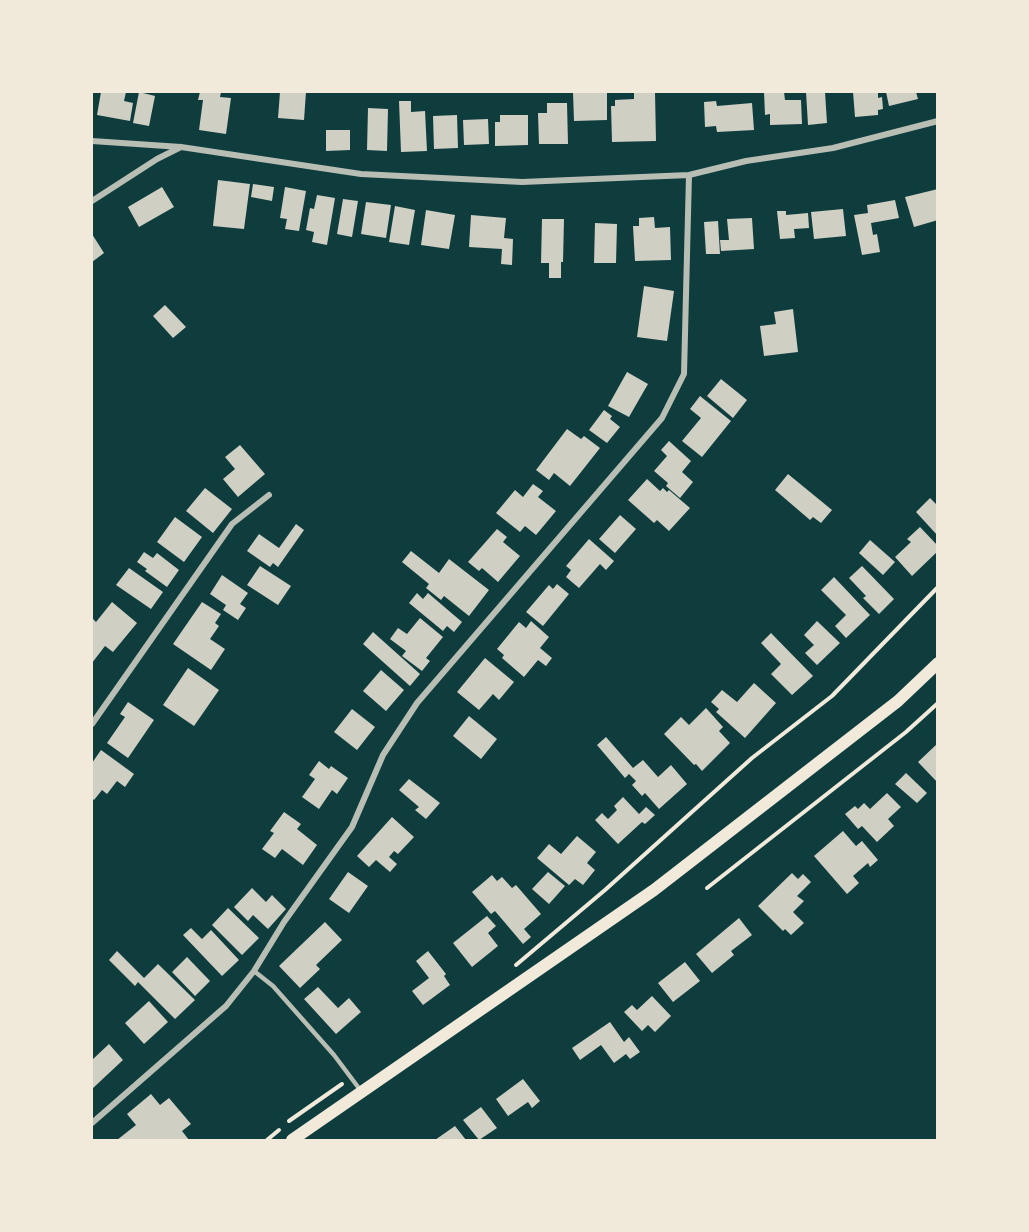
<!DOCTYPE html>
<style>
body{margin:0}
#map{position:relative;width:1029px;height:1232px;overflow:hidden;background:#0f3d3e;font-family:Barlow,sans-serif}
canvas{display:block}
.frame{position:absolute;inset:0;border:93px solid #f1e9da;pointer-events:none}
</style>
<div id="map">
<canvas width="1029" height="1232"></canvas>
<div class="frame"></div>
</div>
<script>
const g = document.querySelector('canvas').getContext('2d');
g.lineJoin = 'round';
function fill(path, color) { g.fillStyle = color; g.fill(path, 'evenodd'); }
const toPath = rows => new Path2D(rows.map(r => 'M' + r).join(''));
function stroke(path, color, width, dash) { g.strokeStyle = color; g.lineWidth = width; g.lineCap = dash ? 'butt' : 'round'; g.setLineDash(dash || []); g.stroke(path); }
const building = toPath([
 [101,92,126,92,124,101,133,103,130,121,97,115],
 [139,92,155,96,149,126,133,123],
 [200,92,221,92,220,97,231,98,226,134,199,130,203,100,198,100],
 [280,92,306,92,304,120,278,118],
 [573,92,607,92,607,120,574,121],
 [655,92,656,141,612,142,611,106,615,106,615,100,634,99,634,93],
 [764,92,784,92,785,100,801,100,802,124,770,125,770,114,765,115],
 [806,92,825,92,827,123,808,125],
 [853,92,878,92,878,98,882,97,883,109,878,110,878,115,855,117],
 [886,92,916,92,918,99,889,106],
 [399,101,411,101,411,112,425,111,427,151,401,152],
 [716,101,717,106,752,103,754,130,717,132,716,126,705,127,704,102],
 [547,103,567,103,568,144,539,144,538,113,547,113],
 [368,108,388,109,387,151,367,150],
 [457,115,458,148,434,149,433,116],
 [500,115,528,115,528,145,495,146,495,122,500,122],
 [488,119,489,144,464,145,463,120],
 [326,130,350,130,350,150,326,151],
 [218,180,250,184,244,229,213,226],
 [253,184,274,187,272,201,251,197],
 [162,187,174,207,139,227,128,207],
 [285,187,306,191,299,231,285,229,287,219,280,218],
 [938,189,938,220,914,227,905,197],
 [317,195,335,198,327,245,312,242,314,232,306,230,310,208,314,209],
 [343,199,358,201,352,237,337,234],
 [895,200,899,218,871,223,873,235,877,234,880,252,862,255,854,215,868,213,867,205],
 [366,202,391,205,386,238,361,234],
 [395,206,415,210,409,245,389,242],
 [843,209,846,236,814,239,811,212],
 [426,210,455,215,449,249,421,245],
 [777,211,786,211,786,215,808,213,809,228,794,229,795,238,780,239],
 [471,215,506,218,504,238,513,239,512,265,501,264,502,249,469,247],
 [654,217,655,228,670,227,671,260,635,261,633,226,639,226,639,218],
 [752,218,754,249,721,251,720,240,729,240,727,219],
 [542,219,564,219,563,262,561,262,561,278,549,278,549,263,541,263],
 [718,221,720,254,706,254,704,222],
 [595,223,617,224,616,263,594,263],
 [92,234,104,253,92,262],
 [644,286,674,291,667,341,637,337],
 [165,305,186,327,173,338,153,316],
 [793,309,798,352,764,356,760,326,776,324,774,312],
 [627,372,648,384,629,417,608,406],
 [721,379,747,400,733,418,707,396],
 [700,396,731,421,702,457,682,441,701,418,690,409],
 [604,410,612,416,610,419,620,427,607,443,589,430],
 [567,429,581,439,584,436,600,448,570,486,554,473,549,480,536,470],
 [669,441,691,461,682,472,693,482,680,498,666,486,668,483,654,471,667,456,661,450],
 [240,445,265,474,238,497,223,479,235,469,225,457],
 [788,474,832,510,821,523,813,517,810,520,775,490],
 [647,479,660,491,663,488,667,492,669,490,690,508,669,531,657,520,654,523,628,500],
 [533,484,543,491,538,497,556,511,536,535,525,526,520,532,496,513,515,490,523,497],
 [205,488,232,509,213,533,186,511],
 [930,498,938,506,938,536,916,512],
 [620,515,636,529,615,553,599,539],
 [175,517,202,537,184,562,157,542],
 [296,524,304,530,278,567,273,563,270,567,247,551,259,534,279,548],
 [920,527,938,546,938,551,912,576,895,557,911,542,907,539],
 [497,529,507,537,503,542,520,556,498,582,482,568,479,571,468,562],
 [589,539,614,561,606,570,600,564,579,588,566,577,571,570,566,566],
 [870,540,895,562,883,575,859,553],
 [411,551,439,573,449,559,489,590,469,616,444,596,441,600,426,588,429,584,402,562],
 [144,552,153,558,157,553,179,570,167,587,145,571,147,569,137,562],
 [260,566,291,586,278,605,247,585],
 [862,566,894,599,879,614,863,598,866,596,849,578],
 [129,568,163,592,151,609,116,585],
 [222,575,248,593,240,604,246,608,238,620,223,610,226,605,210,594],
 [834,577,870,615,846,638,835,626,846,615,821,590],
 [557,584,569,594,543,626,526,612,549,585,553,589],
 [417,593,423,599,428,593,462,622,454,632,447,626,443,631,409,603],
 [112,602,137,623,113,652,105,646,92,663,92,618,96,622],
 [202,602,221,614,215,623,219,626,210,639,225,649,211,670,173,644],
 [420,618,443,637,426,658,430,661,422,671,402,656,406,651,390,639,398,628,407,634],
 [531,621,549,637,540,648,552,658,546,666,538,660,524,677,502,658,504,655,497,649,519,622,526,628],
 [817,621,840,643,817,665,805,653,814,645,804,635],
 [373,632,420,674,410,686,363,644],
 [771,633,813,676,792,695,771,674,781,664,761,643],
 [485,658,514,682,499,700,493,694,479,710,457,692],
 [188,668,219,690,194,726,163,705],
 [381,670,404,690,386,711,363,691],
 [754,683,776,703,745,738,716,712,719,709,711,702,722,690,737,702],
 [128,702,154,720,128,758,107,743,125,717,120,714],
 [706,708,723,727,719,731,730,743,702,771,696,764,694,765,664,734,681,717,689,725],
 [352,709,375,727,357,750,334,732],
 [469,716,497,739,481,759,453,736],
 [606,737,633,768,643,760,658,777,671,765,687,784,659,809,645,793,642,796,632,785,636,781,629,774,625,778,597,745],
 [938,743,938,783,918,762],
 [101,750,134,774,125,787,117,781,107,794,102,790,94,800,92,798,92,763],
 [319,761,329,769,331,766,348,778,337,794,332,790,319,809,302,797,315,779,309,775],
 [906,773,927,793,917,803,895,784],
 [409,779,440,803,426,819,415,810,419,807,399,790],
 [887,793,901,807,888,819,894,826,877,842,862,826,858,829,845,814,855,806,858,809,864,803,870,809],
 [623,797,639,814,646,807,655,815,645,824,642,822,618,844,595,820,602,813,608,819,617,810,614,806],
 [284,812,301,824,297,829,317,845,303,865,282,849,275,858,262,849,274,833,270,831],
 [392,817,414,837,398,854,394,851,389,857,397,864,390,872,376,860,369,867,357,856],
 [843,831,856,846,862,841,878,860,870,867,868,863,853,876,859,883,847,894,814,856],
 [577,836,596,852,587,863,595,870,583,885,575,879,569,885,537,858,549,844,561,854],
 [348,872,368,886,349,913,329,899],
 [548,872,565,886,549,904,532,889],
 [792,873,798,879,803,874,811,882,797,896,804,901,793,912,804,923,791,935,785,929,783,931,758,906],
 [492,875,497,881,502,877,512,888,516,885,541,914,524,929,531,937,523,944,495,911,491,914,472,892],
 [252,888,266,902,272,895,286,909,268,929,253,915,248,921,234,907],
 [228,908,259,938,242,955,212,925],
 [487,916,496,926,488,933,498,946,472,967,453,943],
 [739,918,752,935,731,951,734,955,712,973,696,954],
 [325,922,342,940,316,965,320,969,300,988,279,966],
 [191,928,202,939,211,930,239,960,222,976,183,935],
 [117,951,144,978,158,964,195,1000,175,1019,138,982,135,986,109,960],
 [428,951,446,974,444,976,450,985,423,1005,412,991,429,978,416,961],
 [187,957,210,981,195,996,172,972],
 [685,962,700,981,673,1002,658,983],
 [318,987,338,1008,349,998,361,1012,336,1034,304,999],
 [652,996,671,1016,655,1032,648,1025,642,1031,624,1012,632,1005,637,1010],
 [149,1001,168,1022,144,1044,125,1023],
 [610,1022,624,1042,629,1037,640,1052,630,1059,626,1054,614,1063,601,1045,580,1060,572,1048],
 [109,1044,123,1060,92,1089,92,1060],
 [523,1079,540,1101,532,1108,528,1102,508,1116,496,1099],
 [151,1094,160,1105,169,1098,191,1124,182,1131,189,1140,117,1140,136,1125,127,1114],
 [481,1107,497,1128,479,1140,463,1120],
 [455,1126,466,1140,435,1140]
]);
const path = toPath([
 [707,888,906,732,938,703],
 [516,965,605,890,752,758,832,696,938,587],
 [289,1121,342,1084],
 [267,1140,279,1130]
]);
const service = toPath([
 [254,971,273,986,334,1055,361,1091]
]);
const minor = toPath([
 [92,141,181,147,361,174,522,182,689,175,746,161,833,148,938,121],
 [92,201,157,159,181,147],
 [92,724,232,524,269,495],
 [92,1123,226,1006,254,971,284,922,352,827,383,755,417,703,662,418,684,374,689,175]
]);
const secondary = toPath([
 [292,1140,654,890,898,701,938,663]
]);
fill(building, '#cfcfc3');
stroke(path, '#f1e9da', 4);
stroke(service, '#b8beb3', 4.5);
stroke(minor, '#b8beb3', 6);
stroke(secondary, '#f1e9da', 12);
</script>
